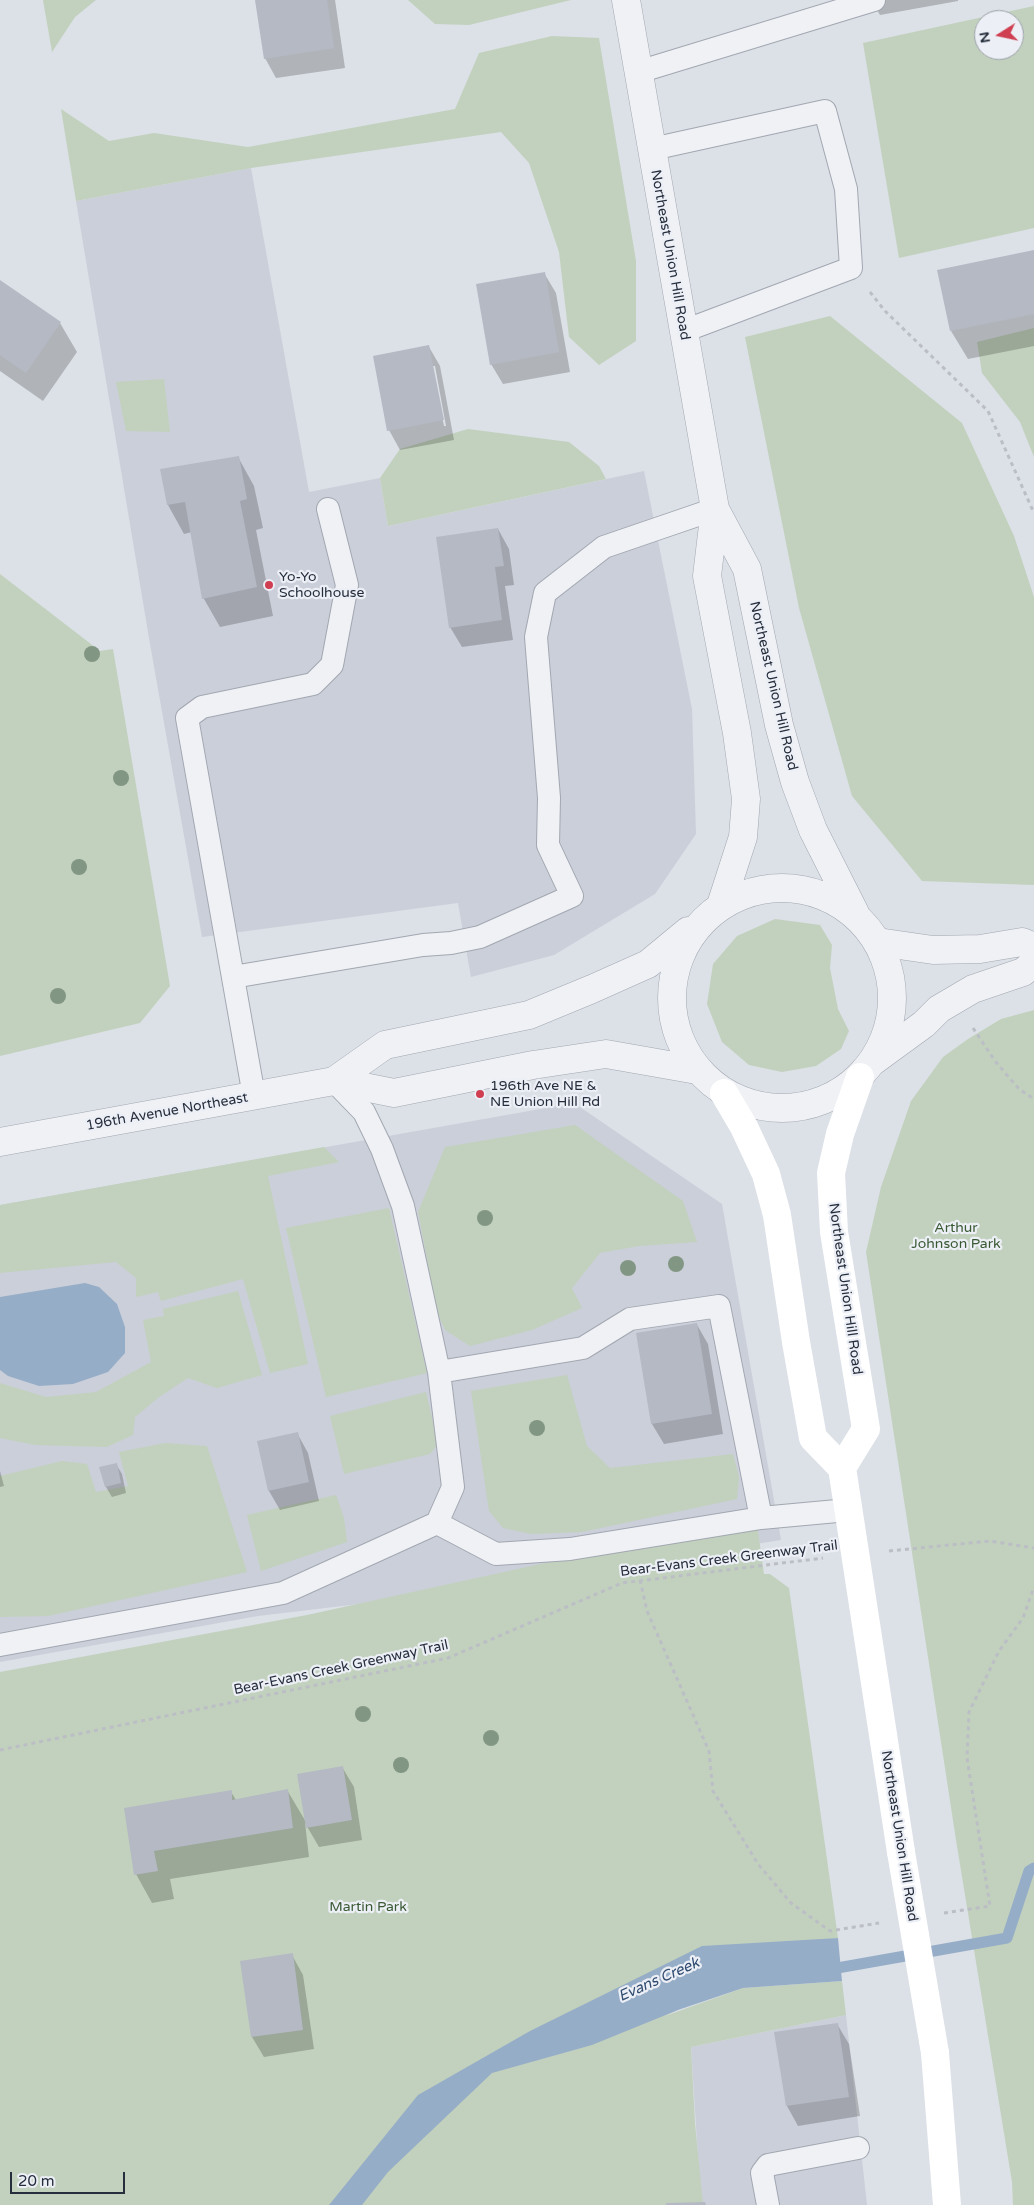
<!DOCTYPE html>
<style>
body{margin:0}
#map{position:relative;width:1034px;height:2205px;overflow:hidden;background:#dce0e7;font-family:"Varela Round",sans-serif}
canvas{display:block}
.north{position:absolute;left:974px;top:10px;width:50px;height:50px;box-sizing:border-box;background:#eceff5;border:1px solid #9da2ab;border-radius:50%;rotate:260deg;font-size:14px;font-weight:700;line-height:20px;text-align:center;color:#262e3d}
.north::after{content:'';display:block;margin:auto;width:18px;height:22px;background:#cf3e51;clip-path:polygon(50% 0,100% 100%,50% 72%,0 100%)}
.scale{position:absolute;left:10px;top:2172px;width:115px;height:22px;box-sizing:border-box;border:2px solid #262e3d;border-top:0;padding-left:6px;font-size:15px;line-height:18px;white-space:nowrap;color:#262e3d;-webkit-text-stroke:4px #eceff5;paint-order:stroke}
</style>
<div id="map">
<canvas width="1034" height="2205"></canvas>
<div class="north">N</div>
<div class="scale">20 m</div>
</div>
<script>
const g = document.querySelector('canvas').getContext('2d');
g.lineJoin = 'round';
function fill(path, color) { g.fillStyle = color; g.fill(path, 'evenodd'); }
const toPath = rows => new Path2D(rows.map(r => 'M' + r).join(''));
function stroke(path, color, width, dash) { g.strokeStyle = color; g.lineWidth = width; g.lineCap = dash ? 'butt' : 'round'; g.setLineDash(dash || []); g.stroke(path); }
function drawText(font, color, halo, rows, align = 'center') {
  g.font = font + ' "Varela Round",sans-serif'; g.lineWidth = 4.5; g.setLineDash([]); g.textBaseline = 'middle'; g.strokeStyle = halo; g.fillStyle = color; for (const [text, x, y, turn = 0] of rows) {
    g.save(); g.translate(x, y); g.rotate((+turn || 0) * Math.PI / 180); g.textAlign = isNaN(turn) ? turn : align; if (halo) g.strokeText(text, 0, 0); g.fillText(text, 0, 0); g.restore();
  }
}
const built = toPath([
 [251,168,309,492,380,478,388,526,644,471,692,709,696,834,655,894,554,955,471,977,458,903,202,937,150,644,76,201],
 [574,1103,722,1204,781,1540,393,1600,258,1616,0,1662,0,1205],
 [846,2015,867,2205,701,2205,691,2047]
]);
const green = toPath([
 [43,0,96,0,75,17,52,52],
 [408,0,571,0,469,25,435,24],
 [1034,6,1034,228,899,258,863,43],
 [984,20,1014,20,1014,50,984,50],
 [552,36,599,38,636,261,636,341,599,365,569,337,559,252,529,163,501,132,251,168,76,201,61,109,109,141,154,133,248,147,455,109,479,53],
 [830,316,962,423,1014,536,1034,597,1034,885,922,881,852,796,799,608,745,337],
 [1034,328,1034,457,1020,422,982,373,977,342],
 [164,379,170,432,126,431,116,382],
 [468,429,569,442,599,466,606,479,388,526,380,478,400,449],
 [0,574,100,651,113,649,170,986,140,1023,0,1056],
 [775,919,820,925,832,945,830,968,838,1009,849,1031,841,1049,816,1066,782,1072,749,1065,722,1042,707,1004,713,964,737,936],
 [1034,1010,1034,2205,1013,2205,1012,2182,956,1840,866,1252,881,1187,911,1101,943,1057,968,1039,1001,1019],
 [575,1125,683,1201,697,1242,639,1246,600,1253,572,1288,582,1308,532,1330,470,1346,445,1330,437,1312,418,1212,445,1147],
 [324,1147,339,1162,268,1176,308,1364,270,1373,243,1279,161,1301,158,1292,136,1297,136,1278,116,1262,0,1273,0,1205],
 [389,1208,427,1373,326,1397,286,1228],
 [238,1291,262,1375,217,1388,188,1378,159,1397,135,1417,133,1435,107,1447,35,1445,0,1438,0,1383,46,1397,96,1392,151,1362,143,1320,164,1316,163,1309],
 [567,1375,587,1446,610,1468,733,1454,739,1477,737,1499,582,1532,531,1534,503,1528,489,1511,471,1391],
 [426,1392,438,1444,430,1454,344,1474,330,1416],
 [165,1443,207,1446,247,1572,48,1616,0,1617,0,1476,62,1461,87,1464,96,1492,128,1486,119,1452],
 [336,1495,344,1518,347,1542,261,1571,247,1515],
 [756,1517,764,1574,770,1574,789,1588,838,1938,818,1940,665,2016,743,1988,842,1981,846,2015,691,2047,695,2123,703,2205,0,2205,0,1672,307,1615]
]);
const water = toPath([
 [85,1283,99,1287,117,1304,125,1327,125,1353,108,1372,73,1384,39,1386,8,1376,0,1370,0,1297],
 [838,1938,842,1981,743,1988,678,2010,592,2045,492,2073,388,2172,362,2205,329,2205,418,2095,530,2031,702,1946]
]);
const shadow = toPath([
 [256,0,335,0,345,68,276,78,265,58],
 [871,0,958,0,958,1,880,15],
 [1034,251,1034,346,968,359,951,331],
 [544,273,556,293,570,372,503,384,491,364],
 [0,282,60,323,77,352,43,401,0,371],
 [429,347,440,366,454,440,400,450,389,430],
 [432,366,435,366,446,426,444,426],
 [238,457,254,486,263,528,256,530,273,616,220,627,204,599,192,532,184,534,168,505,162,470],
 [498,529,509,549,514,585,505,586,513,640,462,647,450,627],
 [697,1325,708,1344,723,1434,664,1444,652,1424,638,1334],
 [297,1433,308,1453,319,1501,280,1510,269,1491],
 [116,1464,122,1474,126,1493,112,1497,106,1487,101,1468],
 [0,1471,4,1486,0,1487],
 [342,1767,354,1787,362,1840,319,1847,305,1823,309,1857,170,1879,174,1899,152,1903,136,1874,125,1809,231,1792,236,1800,287,1790,306,1822],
 [292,1955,303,1975,314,2049,264,2057,252,2037],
 [837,2024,849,2044,860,2116,798,2126,787,2106]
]);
const stream = toPath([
 [826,1970,1007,1938,1029,1871,1034,1868]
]);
const building = toPath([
 [255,0,327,0,334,48,264,59],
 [1034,250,1034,314,950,331,937,270],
 [545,272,559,352,490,365,476,284],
 [0,280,61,322,26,373,0,355],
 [429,345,444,420,387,431,373,356],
 [239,456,247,499,240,501,257,587,202,599,185,502,167,505,160,469],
 [498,528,504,566,495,567,502,620,449,628,436,537],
 [697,1323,712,1414,651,1424,636,1333],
 [298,1432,309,1482,268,1491,257,1441],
 [117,1463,121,1483,105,1487,99,1467],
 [343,1766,352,1820,306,1828,297,1774],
 [288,1789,293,1828,154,1851,158,1871,134,1875,124,1808,232,1790,232,1800],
 [293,1953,303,2030,251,2037,240,1961],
 [838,2023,849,2097,786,2106,774,2032],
 [705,2202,706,2205,666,2205,666,2203]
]);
const path = toPath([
 [870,292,885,311,988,411,1034,513],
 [973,1028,995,1061,1019,1089,1034,1099],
 [889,1551,990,1541,1034,1548],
 [640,1580,647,1611,709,1751,713,1791,758,1864,791,1903,830,1931,879,1923],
 [0,1750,448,1658,622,1583,823,1558],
 [944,1913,990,1906,967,1758,969,1712,999,1651,1023,1618,1034,1587]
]);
const service = toPath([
 [638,72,874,0],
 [652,149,825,111,846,189,851,268,684,331],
 [233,977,423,945,451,943,480,937,572,896,548,845,549,798,536,637,545,593,604,547,715,509],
 [334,1081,364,1112,382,1149,403,1206,439,1372,583,1348,630,1319,719,1306,761,1518,848,1510],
 [254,1096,187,718,202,707,313,684,332,665,347,585,328,509],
 [437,1523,496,1554,570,1549,761,1518],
 [0,1645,283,1593,437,1523,453,1487,439,1372],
 [768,2205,762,2173,768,2165,858,2148]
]);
const minor = toPath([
 [878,942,933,950,980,949,1022,942,1034,947],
 [872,1062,924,1024,939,1009,973,989,1023,972,1034,963]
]);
const tertiary = toPath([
 [626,0,715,509,707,576,737,733,746,799,743,837,721,905],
 [715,509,747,569,779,725,795,782,813,830,855,913],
 '672 998a110 110 0 1 1 220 0a110 110 0 1 1-220 0Z',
 [334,1081,385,1045,529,1015,592,989,648,964,688,931],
 [0,1142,334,1081,394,1093,533,1065,606,1054,697,1070]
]);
const secondary = toPath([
 [724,1093,744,1127,766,1174,777,1215,796,1342,813,1438,842,1468,901,1852],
 [842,1468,866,1429,834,1232,831,1173,840,1134,860,1077],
 [935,2053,947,2205]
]);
const secondaryBridge = toPath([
 [901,1852,935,2053]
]);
const trees = [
 [92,654],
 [121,778],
 [79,867],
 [58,996],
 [485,1218],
 [676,1264],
 [628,1268],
 [537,1428],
 [363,1714],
 [491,1738],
 [401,1765]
];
const markers = [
 [269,585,5,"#cf3e51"],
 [480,1094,5,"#cf3e51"]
];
const streetNames = [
 ["Northeast Union Hill Road",670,255,80],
 ["Northeast Union Hill Road",773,686,77],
 ["196th Avenue Northeast",167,1112,-10],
 ["Northeast Union Hill Road",845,1289,82],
 ["Bear-Evans Creek Greenway Trail",729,1559,-7],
 ["Bear-Evans Creek Greenway Trail",341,1668,-12],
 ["Northeast Union Hill Road",899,1836,81]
];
const poiNames = [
 ["Yo-Yo",279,577],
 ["Schoolhouse",279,593],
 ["196th Ave NE &",490,1086],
 ["NE Union Hill Rd",490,1102]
];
const parkNames = [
 ["Arthur",956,1228],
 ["Johnson Park",956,1244],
 ["Martin Park",368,1907]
];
const waterNames = [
 ["Evans Creek",659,1980,-24]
];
fill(built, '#cbcfd9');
fill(green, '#c2d1bd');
fill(water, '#96adc8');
fill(shadow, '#0003');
stroke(stream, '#96adc8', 11);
fill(building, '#b4b9c4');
stroke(service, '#a2a7b1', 24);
stroke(minor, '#a2a7b1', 29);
stroke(tertiary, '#a2a7b1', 29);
stroke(path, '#bbbec5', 3, [4, 4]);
stroke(service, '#eff1f5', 22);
stroke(minor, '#eff1f5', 28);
stroke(tertiary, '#eff1f5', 28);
stroke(secondary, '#fff', 28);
stroke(secondaryBridge, '#fff', 28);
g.fillStyle = '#829684';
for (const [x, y] of trees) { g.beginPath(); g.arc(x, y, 8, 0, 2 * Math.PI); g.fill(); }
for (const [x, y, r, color] of markers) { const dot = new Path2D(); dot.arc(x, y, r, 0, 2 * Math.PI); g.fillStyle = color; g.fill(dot); stroke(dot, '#eceff5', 2); }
drawText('14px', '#262e3d', '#eceff5', streetNames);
drawText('14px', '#262e3d', '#eceff5', poiNames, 'left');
drawText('14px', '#395933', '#eceff5', parkNames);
drawText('italic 15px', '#304c71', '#eceff5', waterNames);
</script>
